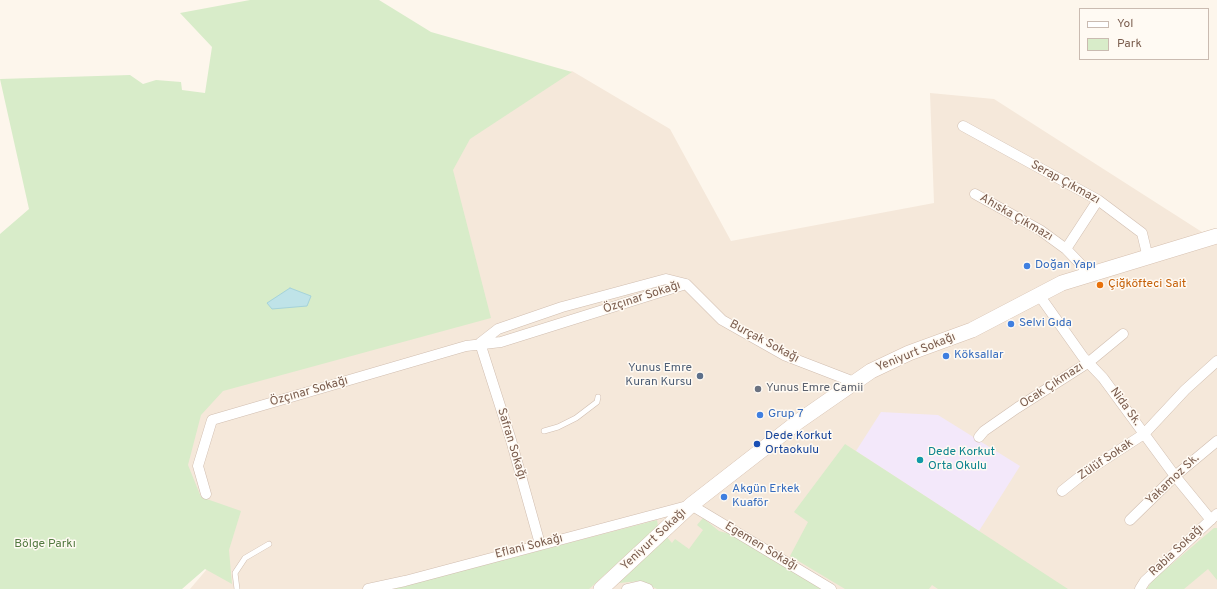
<!DOCTYPE html>
<meta charset="utf-8">
<style>
body{margin:0}
#map{position:relative;width:1217px;height:589px;overflow:hidden;background:#fdf6ec;font-family:Overpass,sans-serif}
canvas{display:block}
.legend{position:absolute;left:1079px;top:8px;width:130px;height:52px;box-sizing:border-box;background:#fffaf3;border:1px solid #cabbb1;margin:0;padding:5px 7px;list-style:none;font-size:12px;color:#7a5c4d}
.legend li{display:flex;align-items:center;gap:8px;height:20px}
.legend b{width:20px;border:1px solid #cabbb1}
</style>
<div id="map">
<canvas width="1217" height="589"></canvas>
<ul class="legend">
<li><b style="height:5px;background:#fff"></b>Yol</li>
<li><b style="height:11px;background:#d8ecc9"></b>Park</li>
</ul>
</div>
<script>
const g = document.querySelector('canvas').getContext('2d');
g.lineJoin = 'round';
function fill(path, color) { g.fillStyle = color; g.fill(path, 'evenodd'); }
const toPath = rows => new Path2D(rows.map(r => 'M' + r).join(''));
function stroke(path, color, width, dash) { g.strokeStyle = color; g.lineWidth = width; g.lineCap = dash ? 'butt' : 'round'; g.setLineDash(dash || []); g.stroke(path); }
function drawText(font, color, halo, rows, align = 'center') {
  g.font = font + ' Overpass,sans-serif'; g.lineWidth = 3; g.setLineDash([]); g.textBaseline = 'middle'; g.strokeStyle = halo; g.fillStyle = color; for (const [text, x, y, turn = 0] of rows) {
    g.save(); g.translate(x, y); g.rotate((+turn || 0) * Math.PI / 180); g.textAlign = isNaN(turn) ? turn : align; if (halo) g.strokeText(text, 0, 0); g.fillText(text, 0, 0); g.restore();
  }
}
const residential = toPath([
 [572,71,670,129,731,241,934,203,930,93,994,99,1202,232,1217,228,1217,589,190,589,213,562,174,462,229,223,360,186,462,136]
]);
const education = toPath([
 [881,412,938,415,1020,466,979,531,856,451]
]);
const green = toPath([
 [250,0,379,0,431,32,572,72,470,139,453,170,491,318,223,391,201,415,188,465,201,497,241,511,229,550,232,584,205,569,182,589,0,589,0,234,29,209,0,79,130,75,143,84,156,80,181,82,182,90,205,93,212,47,180,13],
 [845,444,979,531,1068,589,938,589,932,585,929,589,845,589,790,556,808,522,794,512],
 [703,518,719,531,730,534,824,589,657,589,640,581,619,583,617,581,665,535,672,543,675,539,689,549,703,530,697,525],
 [657,520,658,526,589,589,392,589],
 [1214,528,1217,528,1217,580,1208,569,1184,589,1147,589,1152,581]
]);
const water = toPath([
 [290,288,311,296,307,306,272,309,267,303,290,288]
]);
const lane = toPath([
 [544,431,558,427,576,418,597,402,598,397],
 [237,589,235,573,245,558,269,544]
]);
const street = toPath([
 [963,126,1098,200,1142,233,1148,258],
 [975,194,1040,230,1066,249,1091,275],
 [1066,249,1098,200],
 [686,284,722,320,784,355,854,382],
 [1039,295,1083,357,1103,378,1175,476,1211,520],
 [480,343,498,329,562,307,666,279,686,284],
 [480,343,511,440,540,544],
 [979,437,984,431,1017,408,1089,362,1123,334],
 [1062,491,1087,471,1144,434,1185,390,1217,361],
 [206,494,198,466,212,420,466,346,501,342,686,284],
 [1130,520,1175,476,1217,441],
 [368,589,405,581,691,505,831,589],
 [627,589,640,586,648,589],
 [1140,589,1145,581,1217,514]
]);
const secondary = toPath([
 [601,589,691,505,799,421,871,371,909,353,972,330,1062,283,1217,236]
]);
const markers = [
 [1027,266,4,"#3f7fe0"],
 [1100,285,4,"#e8710a"],
 [1011,324,4,"#3f7fe0"],
 [946,356,4,"#3f7fe0"],
 [700,376,4,"#5c6f8a"],
 [758,389,4,"#6b7280"],
 [760,415,4,"#3f7fe0"],
 [757,444,4,"#1a4fb4"],
 [920,460,4,"#0f9aa8"],
 [724,497,4,"#3f7fe0"]
];
const streetNames = [
 ["Serap Çıkmazı",1065,183,29],
 ["Ahıska Çıkmazı",1016,218,30],
 ["Özçınar Sokağı",642,298,-18],
 ["Burçak Sokağı",764,342,28],
 ["Yeniyurt Sokağı",916,353,-22],
 ["Ocak Çıkmazı",1052,386,-33],
 ["Özçınar Sokağı",309,392,-16],
 ["Nida Sk.",1125,407,54],
 ["Safran Sokağı",511,444,73],
 ["Zülüf Sokak",1106,460,-34],
 ["Yakamoz Sk.",1173,480,-43],
 ["Yeniyurt Sokağı",654,540,-43],
 ["Eflani Sokağı",529,547,-14],
 ["Egemen Sokağı",761,547,31],
 ["Rabia Sokağı",1177,551,-43]
];
const shopNames = [
 ["Doğan Yapı",1035,266],
 ["Selvi Gıda",1019,324],
 ["Köksallar",954,356],
 ["Grup 7",768,415],
 ["Akgün Erkek",732,490],
 ["Kuaför",732,504]
];
const foodNames = [
 ["Çiğköfteci Sait",1108,285]
];
const serviceNames = [
 ["Yunus Emre",692,369],
 ["Kuran Kursu",692,383]
];
const worshipNames = [
 ["Yunus Emre Camii",766,389]
];
const transitNames = [
 ["Dede Korkut",765,437],
 ["Ortaokulu",765,451]
];
const cultureNames = [
 ["Dede Korkut",928,453],
 ["Orta Okulu",928,467]
];
const parkNames = [
 ["Bölge Parkı",45,545]
];
fill(residential, '#f5e8da');
fill(education, '#f3e8fa');
fill(green, '#d8ecc9');
fill(water, '#bfe3e8');
stroke(water, '#a5d3da', 1);
stroke(lane, '#d1beb0', 6);
stroke(street, '#d1beb0', 11);
stroke(secondary, '#d6c0b0', 16);
stroke(lane, '#fff', 5);
stroke(street, '#fff', 10);
stroke(secondary, '#fff', 15);
for (const [x, y, r, color] of markers) { const dot = new Path2D(); dot.arc(x, y, r, 0, 2 * Math.PI); g.fillStyle = color; g.fill(dot); stroke(dot, '#fffaf3', 1.5); }
drawText('12px', '#7a5c4d', '#fffaf3', streetNames);
drawText('12px', '#366cbe', '#fffaf3', shopNames, 'left');
drawText('12px', '#c56008', '#fffaf3', foodNames, 'left');
drawText('12px', '#4e5e75', '#fffaf3', serviceNames, 'right');
drawText('12px', '#5b616d', '#fffaf3', worshipNames, 'left');
drawText('12px', '#164399', '#fffaf3', transitNames, 'left');
drawText('12px', '#0d838f', '#fffaf3', cultureNames, 'left');
drawText('12px', '#537a41', '#fffaf3', parkNames);
</script>
